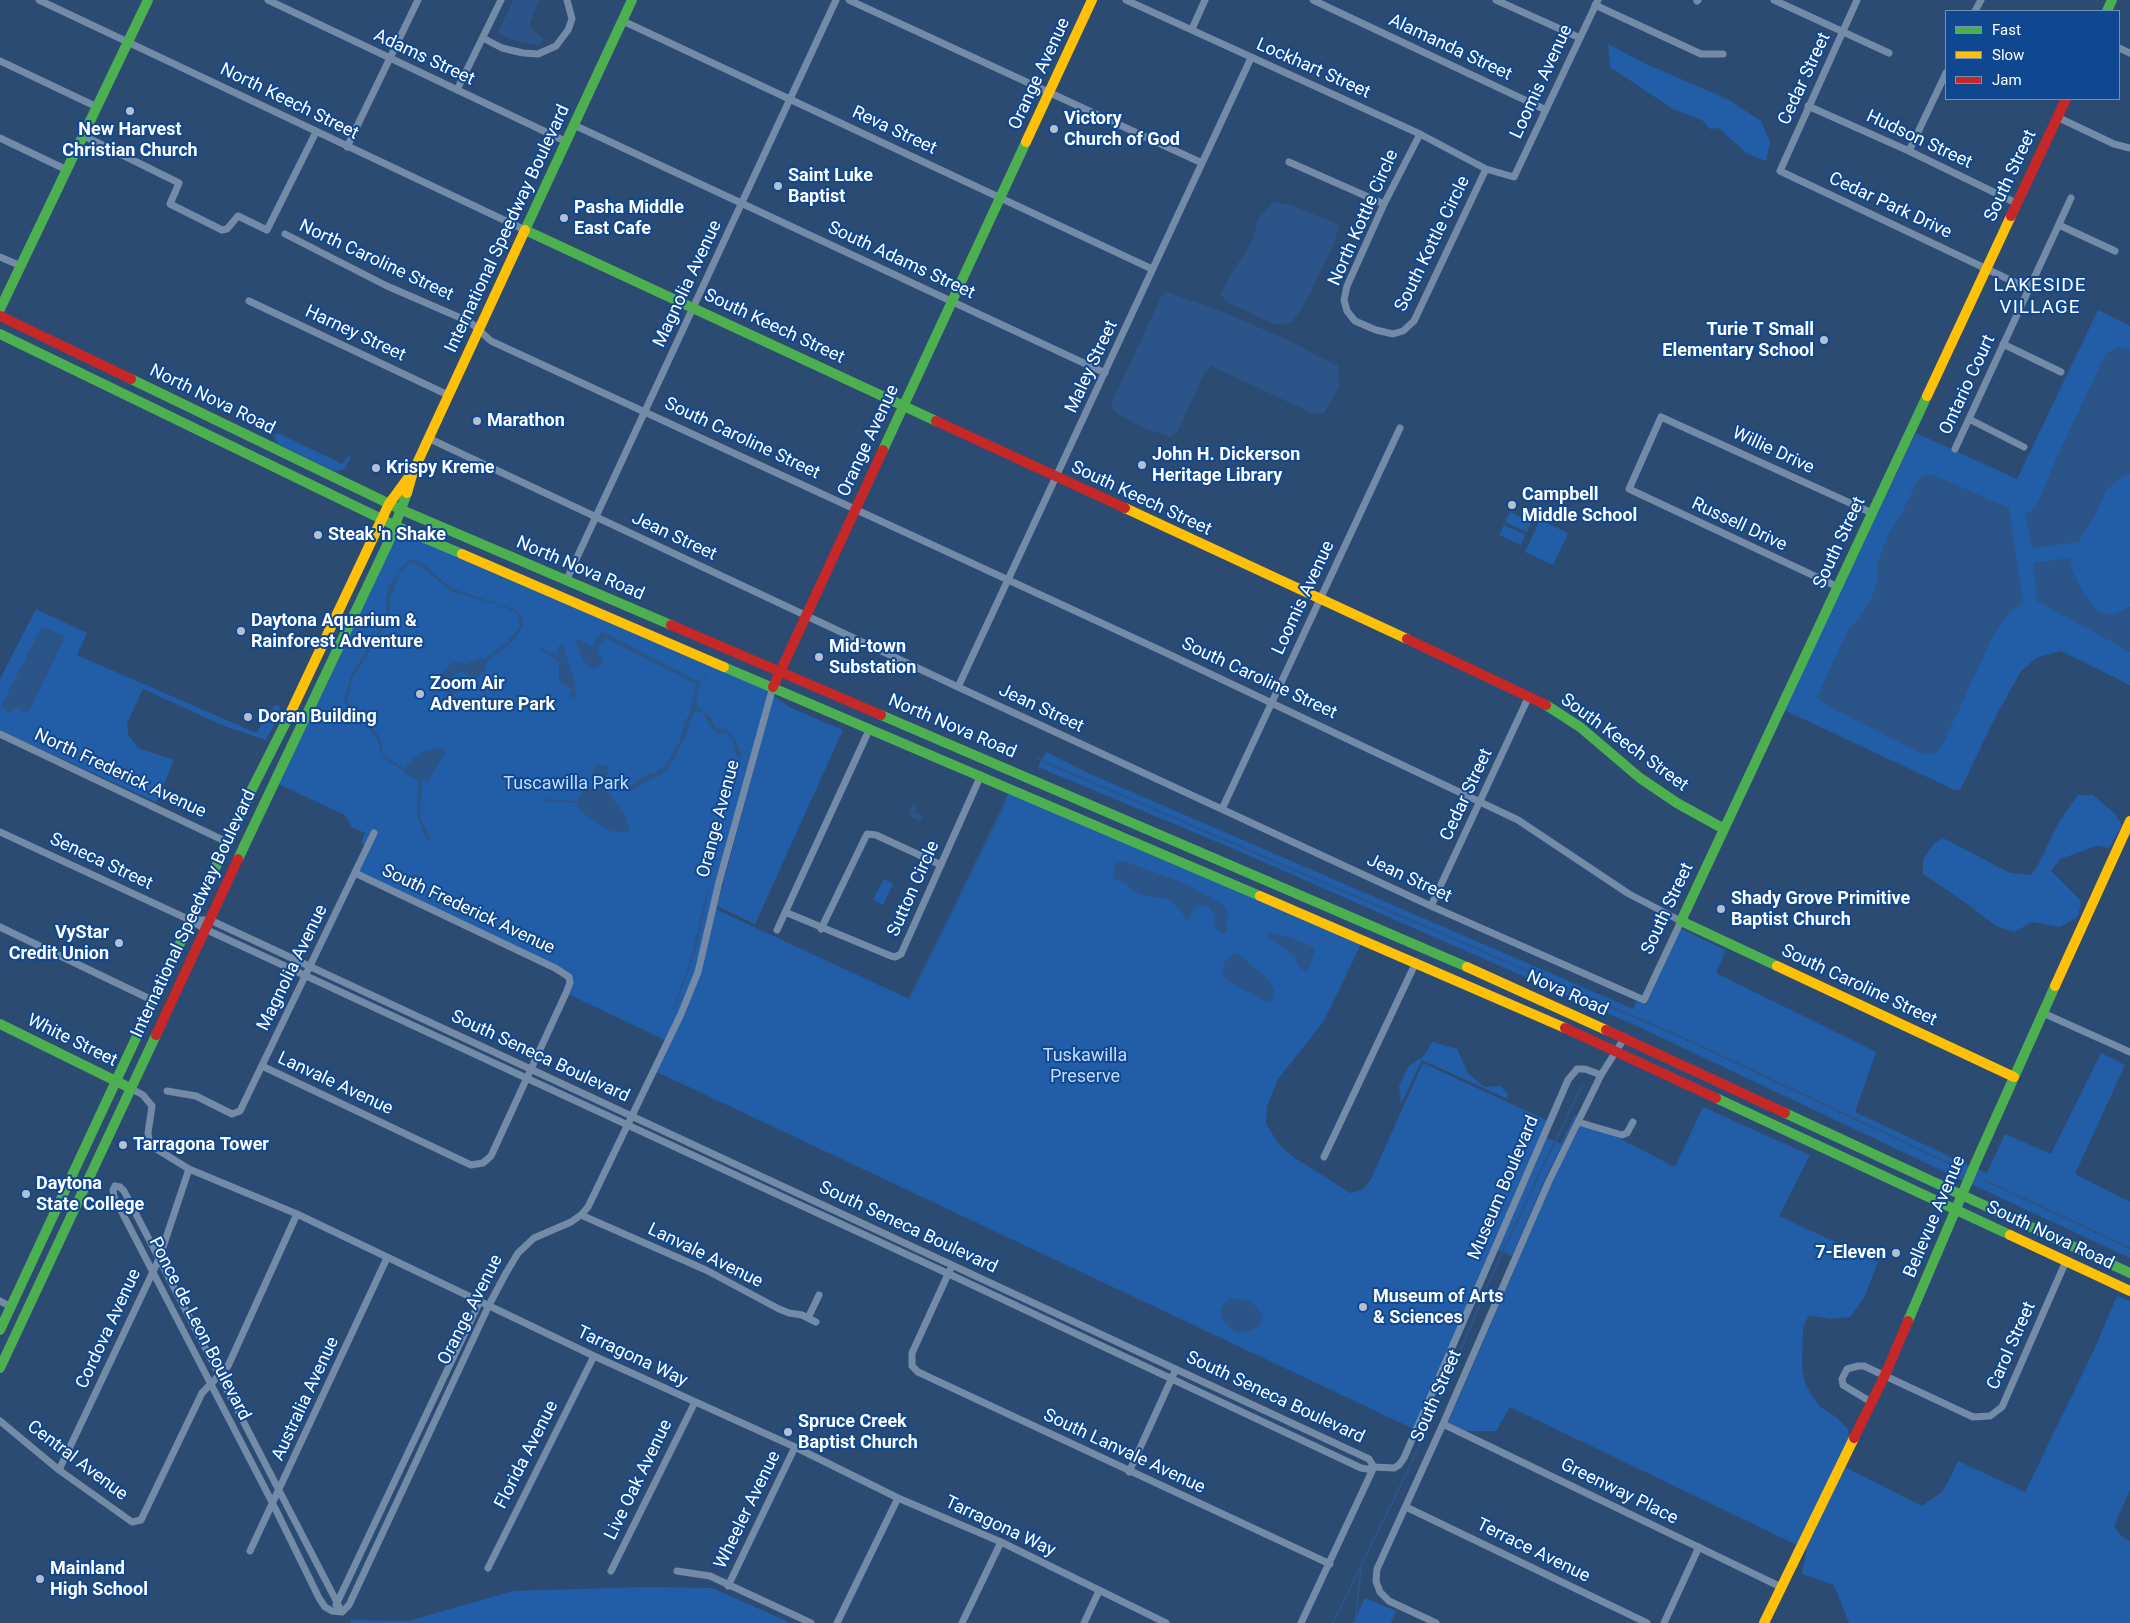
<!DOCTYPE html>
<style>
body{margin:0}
#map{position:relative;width:2130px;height:1623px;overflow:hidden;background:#2c4b73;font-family:Roboto,sans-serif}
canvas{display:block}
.legend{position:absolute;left:1945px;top:10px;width:175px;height:90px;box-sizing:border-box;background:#0f4790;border:1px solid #6f91bc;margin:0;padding:6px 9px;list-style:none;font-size:15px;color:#fff}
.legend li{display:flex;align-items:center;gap:10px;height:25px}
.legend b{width:25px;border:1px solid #6f91bc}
</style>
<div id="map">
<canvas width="2130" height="1623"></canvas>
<ul class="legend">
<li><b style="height:6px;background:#4caf50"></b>Fast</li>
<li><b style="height:6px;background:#ffc107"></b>Slow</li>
<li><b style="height:6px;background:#c62828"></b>Jam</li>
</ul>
</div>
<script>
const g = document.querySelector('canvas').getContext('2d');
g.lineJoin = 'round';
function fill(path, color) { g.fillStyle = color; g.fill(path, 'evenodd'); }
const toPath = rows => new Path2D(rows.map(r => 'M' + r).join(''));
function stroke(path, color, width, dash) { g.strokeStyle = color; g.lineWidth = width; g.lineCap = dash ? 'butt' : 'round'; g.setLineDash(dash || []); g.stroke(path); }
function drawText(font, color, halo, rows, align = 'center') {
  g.font = font + ' Roboto,sans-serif'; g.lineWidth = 4; g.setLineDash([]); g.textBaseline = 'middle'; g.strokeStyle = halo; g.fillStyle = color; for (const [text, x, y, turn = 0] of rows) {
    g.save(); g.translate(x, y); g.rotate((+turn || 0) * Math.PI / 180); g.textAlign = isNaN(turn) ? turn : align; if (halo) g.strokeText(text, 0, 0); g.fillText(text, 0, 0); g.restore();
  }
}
const green = toPath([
 [1608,44,1646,64,1727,99,1761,121,1770,142,1766,161,1746,153,1719,128,1710,129,1702,120,1673,109,1610,67],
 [2098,310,2130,326,2130,685,2061,651,2038,657,2021,671,1996,716,1960,790,1955,790,1784,710,1916,433,2017,479],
 [278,433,342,464,348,456,351,457,344,469,334,471,278,444,274,435],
 [1510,512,1531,522,1527,532,1505,522],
 [1540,520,1568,533,1553,565,1525,552],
 [1504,525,1525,535,1521,545,1499,535],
 [396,526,773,687,713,908,909,999,1011,788,1363,940,1324,1021,1278,1079,1267,1106,1266,1124,1280,1146,1295,1158,1350,1193,1362,1190,1370,1181,1423,1063,1550,1122,1416,1430,653,1070,667,1041,566,993,569,977,355,873,367,847,361,844,365,833,352,827,345,815,274,782],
 [36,609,87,633,77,655,256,733,275,705,279,706,281,712,266,740,222,725,143,689,127,723,128,734,138,748,174,760,156,802,0,730,0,679],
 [774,696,789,707,843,730,755,924,717,906],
 [1046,752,1088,773,1633,1009,1637,1001,1646,1005,1681,929,1726,950,1716,973,1876,1052,1855,1112,1970,1166,1964,1181,1639,1027,1234,849,1038,767],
 [2078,795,2093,795,2115,814,2122,825,2109,848,2097,846,2060,859,2051,871,2081,901,2078,917,2060,927,2032,922,2014,932,1996,926,1966,903,1923,874,1923,859,1934,844,1943,838,2010,873,2031,875,2039,863,2059,822],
 [884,879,893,884,883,905,873,900],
 [1432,1042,1457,1049,1468,1073,1484,1087,1501,1086,1507,1093,1508,1099,1422,1060,1401,1104,1399,1086,1409,1066,1424,1056],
 [2101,1053,2125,1065,2075,1174,2130,1202,2130,1258,1971,1184,1977,1169,1987,1173,2005,1134,2051,1154],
 [1703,1107,1810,1155,1779,1216,1878,1262,1864,1298,1850,1317,1830,1319,1809,1315,1803,1327,1802,1368,1806,1386,1819,1406,1836,1417,1848,1429,1849,1439,1797,1545,1510,1407,1496,1431,1466,1431,1448,1423,1552,1183,1580,1126,1616,1137,1675,1167],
 [1575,1115,1577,1116,1545,1179,1512,1256,1498,1250,1547,1138,1561,1144],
 [2117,1296,2130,1301,2130,1490,2114,1526,2120,1535,2130,1541,2130,1623,1849,1623,1834,1585,1802,1574,1807,1550,1804,1548,1845,1467,1922,1506,1942,1492,1952,1474,1958,1461,2025,1492,2095,1348],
 [647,1587,712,1588,791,1623,350,1623,351,1620,408,1621,513,1591],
 [1365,1598,1396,1611,1391,1623,1353,1623]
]);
const water = toPath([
 [513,0,539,0,530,24,533,30,544,39,539,46,512,40,498,33],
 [1274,202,1289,204,1339,225,1334,243,1307,300,1292,322,1276,325,1227,302,1221,295,1227,281,1254,238,1258,219],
 [1166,292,1216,309,1281,337,1338,366,1339,387,1324,413,1316,415,1211,366,1204,373,1178,431,1170,437,1144,428,1115,412,1111,404,1161,297],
 [2119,347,2130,349,2130,474,2116,481,2107,490,2092,521,2078,542,2032,548,2025,513,2029,514,2039,501,2056,459,2106,353],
 [1931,474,2009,508,2023,603,2009,613,1993,636,1943,744,1938,751,1931,754,1922,754,1830,707,1817,697,1846,634,1864,610,1873,595,1878,577,1878,561,1888,535,1901,515,1917,481,1923,475],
 [2070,558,2073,572,2085,596,2098,611,2112,615,2130,607,2130,652,2037,601,2033,563],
 [410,559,423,563,451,588,510,608,518,612,524,621,522,629,509,645,487,662,485,671,457,693,452,693,448,695,443,690,441,675,448,666,454,662,467,664,480,657,484,659,507,642,519,628,520,621,516,613,498,605,450,591,421,566,409,562,401,573,397,571],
 [462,671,468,676,457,683,453,681,453,676],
 [395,576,398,578,389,602,390,611,385,627,353,677,347,700,351,708,365,719,377,733,381,740,383,754,404,769,414,758,424,751,441,748,446,752,428,781,423,781,420,807,421,820,430,837,427,843,417,815,418,780,404,774,404,771,382,757,377,739,363,720,347,709,344,700,351,675,385,621,387,611,386,599,388,588],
 [42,626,65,637,29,712,22,711,18,707,9,713,1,706],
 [603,632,700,682,707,673,708,674,699,685,696,697,698,708,710,716,716,728,726,729,735,739,742,755,737,758,733,741,728,734,718,733,711,727,703,713,695,711,690,722,686,737,668,769,661,775,647,781,632,791,627,792,626,788,632,784,649,774,657,772,669,761,680,740,684,722,689,715,696,684,605,638,599,645,598,652,604,661,603,663,596,668,594,665,595,668,589,669,580,654,576,641,578,638,588,645,593,645,596,637],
 [558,646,563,646,575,682,576,696,573,699,569,695,569,693,572,692,571,688,559,683,559,663,550,655,539,650,540,648,556,655],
 [596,765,606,765,609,770,603,786,625,814,630,831,628,833,610,831,581,812,576,803,545,801,545,799,578,801,585,788,598,786,600,780,594,778,592,773],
 [912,804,917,806,915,812,923,816,921,821,910,817,909,812],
 [1124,861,1186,884,1225,906,1228,911,1226,926,1227,933,1223,934,1214,927,1215,916,1209,906,1202,905,1195,908,1189,919,1186,920,1180,909,1168,899,1146,896,1131,890,1126,883,1115,880,1113,873,1116,863],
 [708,887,709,889,697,947,674,1010,673,1009,691,958],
 [1270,933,1289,937,1313,947,1315,951,1309,968,1305,971,1301,969,1293,955,1267,936],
 [1233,953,1240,955,1270,981,1274,991,1272,1000,1266,1002,1230,982,1223,975,1224,963],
 [1231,1298,1249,1301,1256,1306,1263,1316,1259,1326,1251,1331,1242,1333,1236,1332,1223,1321,1220,1308]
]);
const stream = toPath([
 [1038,759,1690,1041,1961,1169],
 [909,999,1005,803],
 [1984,1180,2130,1248],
 [1333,1623,1426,1433,1499,1259,1582,1085],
 [1355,1623,1361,1568]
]);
const street = toPath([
 [39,0,525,230],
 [268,0,567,142],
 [849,0,1202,163],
 [1126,0,1420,134,1486,169,1514,177,1598,0],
 [1313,0,1546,110],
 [1496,0,1580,38],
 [1774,0,1889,53],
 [1857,0,1780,171,2029,289],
 [1697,1,1698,0],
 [1595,5,1701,54,1723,54],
 [1975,11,1981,0],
 [623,21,1152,269],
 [1192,29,1205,0],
 [483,38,502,48,523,53,538,54,556,46,568,30,572,19,567,0],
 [2119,48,2130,53],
 [0,61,97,107],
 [457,90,501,0],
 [1808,106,1909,151,2016,203],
 [2057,117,2114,144,2130,148],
 [574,125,1105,373],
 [1420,134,1384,204,1347,286,1344,300,1347,311,1355,321,1376,330,1393,334,1403,331,1414,321,1486,169],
 [84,136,179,183,170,204,222,230,227,229,238,216,267,230,316,132],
 [0,138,67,170],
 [347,147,418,0],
 [1909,151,1946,73],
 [1289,162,1384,204],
 [2059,225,2115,251],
 [285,234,387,286,470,322,491,341,1162,651,1518,820,1629,894,1681,921,1644,1000,1431,906,958,687,428,438],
 [0,257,21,266],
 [249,301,448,395],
 [2003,344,2061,372],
 [1969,419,2024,447],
 [1955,449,2071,198],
 [566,581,836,0],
 [1838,587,1629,489,1661,417,1872,513],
 [958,687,1251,58],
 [0,734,227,842],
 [1222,809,1400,428],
 [0,832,190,920,205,929,949,1274,1361,1468,1367,1469,1374,1467,1394,1468,1399,1465,1404,1458,1568,1080,1577,1069,1585,1069,1601,1075],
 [1431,906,1529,696],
 [785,912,891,956,895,957,901,954,981,775],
 [191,920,210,920,1369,1459,1374,1467],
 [0,927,152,1000],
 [821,929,867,834,876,835,941,865],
 [777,930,870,728],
 [2043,1013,2130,1052],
 [262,1066,471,1165,483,1163,491,1156,566,993,570,983,569,977,555,968,355,873],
 [130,1088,143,1095,152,1106,148,1133,150,1145,189,1169,297,1214,594,1356,795,1447,898,1498,1001,1542,1166,1623],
 [167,1091,196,1096,232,1114,240,1111,374,833],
 [1578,1122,1622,1135,1627,1133,1633,1122],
 [1324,1157,1416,962],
 [115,1186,120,1187,124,1191,342,1612,332,1611,325,1607,319,1598,273,1504,114,1197,113,1190,115,1186],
 [581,1215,706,1270,779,1309,789,1313,802,1315,816,1322],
 [950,1270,912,1353,912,1366,918,1372,1330,1564],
 [0,1301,11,1307],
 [808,1318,819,1295],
 [1871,1402,1843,1385,1842,1379,1847,1369,1858,1366,1864,1366,1973,1417,1990,1416,2002,1407,2066,1261],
 [0,1421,59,1470,132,1522,141,1520,202,1393,228,1366,297,1214],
 [1443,1424,1781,1587],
 [59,1470,159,1259,189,1169],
 [1129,1472,1176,1369],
 [1406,1507,1647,1623],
 [250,1551,387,1258],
 [488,1568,594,1356],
 [611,1571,695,1402],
 [677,1571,710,1576,811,1623],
 [728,1586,795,1447],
 [336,1605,480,1301],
 [342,1612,349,1605,489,1305,506,1273,518,1253,534,1238,571,1222,581,1215,588,1207,681,1014,698,972,719,882,773,687],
 [837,1623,898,1498],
 [962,1623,1001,1542],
 [1084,1623,1099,1591],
 [1301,1623,1374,1467],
 [1436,1623,1389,1601,1380,1592,1376,1581,1377,1569,1443,1424,1549,1181,1601,1075,1625,1037],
 [1664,1623,1699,1547]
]);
const fast = toPath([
 [2107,11,2112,0],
 [525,230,936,421],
 [525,230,632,0],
 [0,309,148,0],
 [0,334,396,526,462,554],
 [131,379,402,510,671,625],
 [883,450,1026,142],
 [724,667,1260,896],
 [1546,705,1580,727,1640,778,1677,803,1724,829],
 [881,715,1467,967],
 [238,859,389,541,407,493],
 [1777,966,1681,921,1927,396],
 [0,1024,130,1088],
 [1716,1098,2010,1235],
 [1785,1113,2130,1273],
 [1908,1321,1976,1162,2055,986],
 [0,1330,252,789,288,718],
 [0,1368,156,1035]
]);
const slow = toPath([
 [1026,142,1092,0],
 [1927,396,2011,216],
 [407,493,413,472,525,230],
 [1125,508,1407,639],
 [462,554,724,667],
 [288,718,389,504,408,478],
 [1260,896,1565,1028],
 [1777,966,2014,1077],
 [1467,967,1606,1030],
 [2055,986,2130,821],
 [2010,1235,2130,1291],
 [1764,1623,1854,1438]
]);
const jam = toPath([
 [2011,216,2066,99],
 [0,316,131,379],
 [936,421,1125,508],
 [671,625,881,715],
 [1407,639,1546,705],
 [773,687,883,450],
 [1565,1028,1716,1098],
 [1606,1030,1785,1113],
 [156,1035,238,859],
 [1854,1438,1885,1375,1908,1321]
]);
const markers = [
 [130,111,5,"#b5c0ce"],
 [1054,129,5,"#b5c0ce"],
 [778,186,5,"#b5c0ce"],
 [564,218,5,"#b5c0ce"],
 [1824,340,5,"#b5c0ce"],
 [477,421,5,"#b5c0ce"],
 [1142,465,5,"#b5c0ce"],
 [376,468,5,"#b5c0ce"],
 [1512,505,5,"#b5c0ce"],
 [318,535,5,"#b5c0ce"],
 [241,631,5,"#b5c0ce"],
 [819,657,5,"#b5c0ce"],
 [420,694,5,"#b5c0ce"],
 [248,717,5,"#b5c0ce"],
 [1721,909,5,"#b5c0ce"],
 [119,943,5,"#b5c0ce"],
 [123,1145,5,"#b5c0ce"],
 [26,1194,5,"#b5c0ce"],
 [1896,1253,5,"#b5c0ce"],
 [1363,1307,5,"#b5c0ce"],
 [788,1432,5,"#b5c0ce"],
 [40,1579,5,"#b5c0ce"]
];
const streetNames = [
 ["Alamanda Street",1450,48,25],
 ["Adams Street",424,58,25],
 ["Lockhart Street",1313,69,24],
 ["Orange Avenue",1040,74,-65],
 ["Cedar Street",1805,79,-65],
 ["Loomis Avenue",1542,82,-65],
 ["North Keech Street",289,102,26],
 ["Reva Street",894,131,25],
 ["Hudson Street",1919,140,25],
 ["South Street",2011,176,-65],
 ["Cedar Park Drive",1890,206,25],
 ["North Kottle Circle",1364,218,-66],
 ["International Speedway Boulevard",508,229,-65],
 ["South Kottle Circle",1433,244,-64],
 ["North Caroline Street",376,261,25],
 ["South Adams Street",901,261,25],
 ["Magnolia Avenue",688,284,-65],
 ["South Keech Street",774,327,25],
 ["Harney Street",355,334,25],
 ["Maley Street",1092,367,-65],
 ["Ontario Court",1968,385,-65],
 ["North Nova Road",212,400,26],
 ["South Caroline Street",742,439,25],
 ["Orange Avenue",869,441,-65],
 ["Willie Drive",1773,451,25],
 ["South Keech Street",1141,499,25],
 ["Russell Drive",1739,525,25],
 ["Jean Street",674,537,25],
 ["South Street",1840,543,-65],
 ["North Nova Road",580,569,23],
 ["Loomis Avenue",1304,598,-65],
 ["South Caroline Street",1259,679,25],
 ["Jean Street",1041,709,25],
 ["North Nova Road",952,727,23],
 ["South Keech Street",1624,743,36],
 ["North Frederick Avenue",120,774,25],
 ["Cedar Street",1467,795,-65],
 ["Orange Avenue",719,819,-75],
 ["Seneca Street",101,862,25],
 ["Jean Street",1409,879,25],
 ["Sutton Circle",914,889,-66],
 ["South Street",1668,909,-65],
 ["South Frederick Avenue",468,910,25],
 ["International Speedway Boulevard",194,914,-65],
 ["Magnolia Avenue",293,968,-64],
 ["South Caroline Street",1859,986,25],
 ["Nova Road",1567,994,24],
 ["White Street",72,1041,26],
 ["South Seneca Boulevard",540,1057,25],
 ["Lanvale Avenue",335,1084,25],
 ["Museum Boulevard",1504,1188,-67],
 ["Bellevue Avenue",1935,1217,-67],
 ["South Seneca Boulevard",908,1228,25],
 ["South Nova Road",2050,1236,25],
 ["Lanvale Avenue",705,1256,26],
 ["Orange Avenue",471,1310,-63],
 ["Cordova Avenue",109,1329,-65],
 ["Ponce de Leon Boulevard",199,1329,63],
 ["Carol Street",2012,1346,-66],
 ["Tarragona Way",632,1357,25],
 ["South Street",1437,1396,-66],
 ["South Seneca Boulevard",1275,1398,25],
 ["Australia Avenue",306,1399,-65],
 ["South Lanvale Avenue",1124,1452,25],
 ["Florida Avenue",527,1455,-63],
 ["Central Avenue",77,1461,37],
 ["Live Oak Avenue",639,1480,-64],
 ["Greenway Place",1619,1492,26],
 ["Wheeler Avenue",748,1510,-64],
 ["Tarragona Way",1000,1527,25],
 ["Terrace Avenue",1533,1551,26]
];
const poiNames = [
 ["Victory",1064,119],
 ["Church of God",1064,140],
 ["New Harvest",130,130,"center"],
 ["Christian Church",130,151,"center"],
 ["Saint Luke",788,176],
 ["Baptist",788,197],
 ["Pasha Middle",574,208],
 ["East Cafe",574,229],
 ["Turie T Small",1814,330,"right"],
 ["Elementary School",1814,351,"right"],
 ["Marathon",487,421],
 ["John H. Dickerson",1152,455],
 ["Heritage Library",1152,476],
 ["Krispy Kreme",386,468],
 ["Campbell",1522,495],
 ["Middle School",1522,516],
 ["Steak 'n Shake",328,535],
 ["Daytona Aquarium &",251,621],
 ["Rainforest Adventure",251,642],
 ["Mid-town",829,647],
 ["Substation",829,668],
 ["Zoom Air",430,684],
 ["Adventure Park",430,705],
 ["Doran Building",258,717],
 ["Shady Grove Primitive",1731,899],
 ["Baptist Church",1731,920],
 ["VyStar",109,933,"right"],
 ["Credit Union",109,954,"right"],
 ["Tarragona Tower",133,1145],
 ["Daytona",36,1184],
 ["State College",36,1205],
 ["7-Eleven",1886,1253,"right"],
 ["Museum of Arts",1373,1297],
 ["& Sciences",1373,1318],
 ["Spruce Creek",798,1422],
 ["Baptist Church",798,1443],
 ["Mainland",50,1569],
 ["High School",50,1590]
];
const parkNames = [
 ["Tuscawilla Park",566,784],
 ["Tuskawilla",1085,1056],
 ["Preserve",1085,1077]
];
const neighbourhoodNames = [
 ["LAKESIDE",2040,286],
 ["VILLAGE",2040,308]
];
fill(green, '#225ea8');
fill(water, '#2b5488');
stroke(stream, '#2b5488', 2);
stroke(street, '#738ba6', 7);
stroke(fast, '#4caf50', 10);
stroke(slow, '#ffc107', 10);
stroke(jam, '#c62828', 10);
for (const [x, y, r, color] of markers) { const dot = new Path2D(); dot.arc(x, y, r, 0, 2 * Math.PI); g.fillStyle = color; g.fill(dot); stroke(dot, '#0f4790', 2); }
drawText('18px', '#fff', '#0f4790', streetNames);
drawText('bold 18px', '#fff', '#0f4790', poiNames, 'left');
drawText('18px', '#c1dcfe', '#0f4790', parkNames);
g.letterSpacing = '1px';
drawText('19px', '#fff', '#0f4790', neighbourhoodNames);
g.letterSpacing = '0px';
</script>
